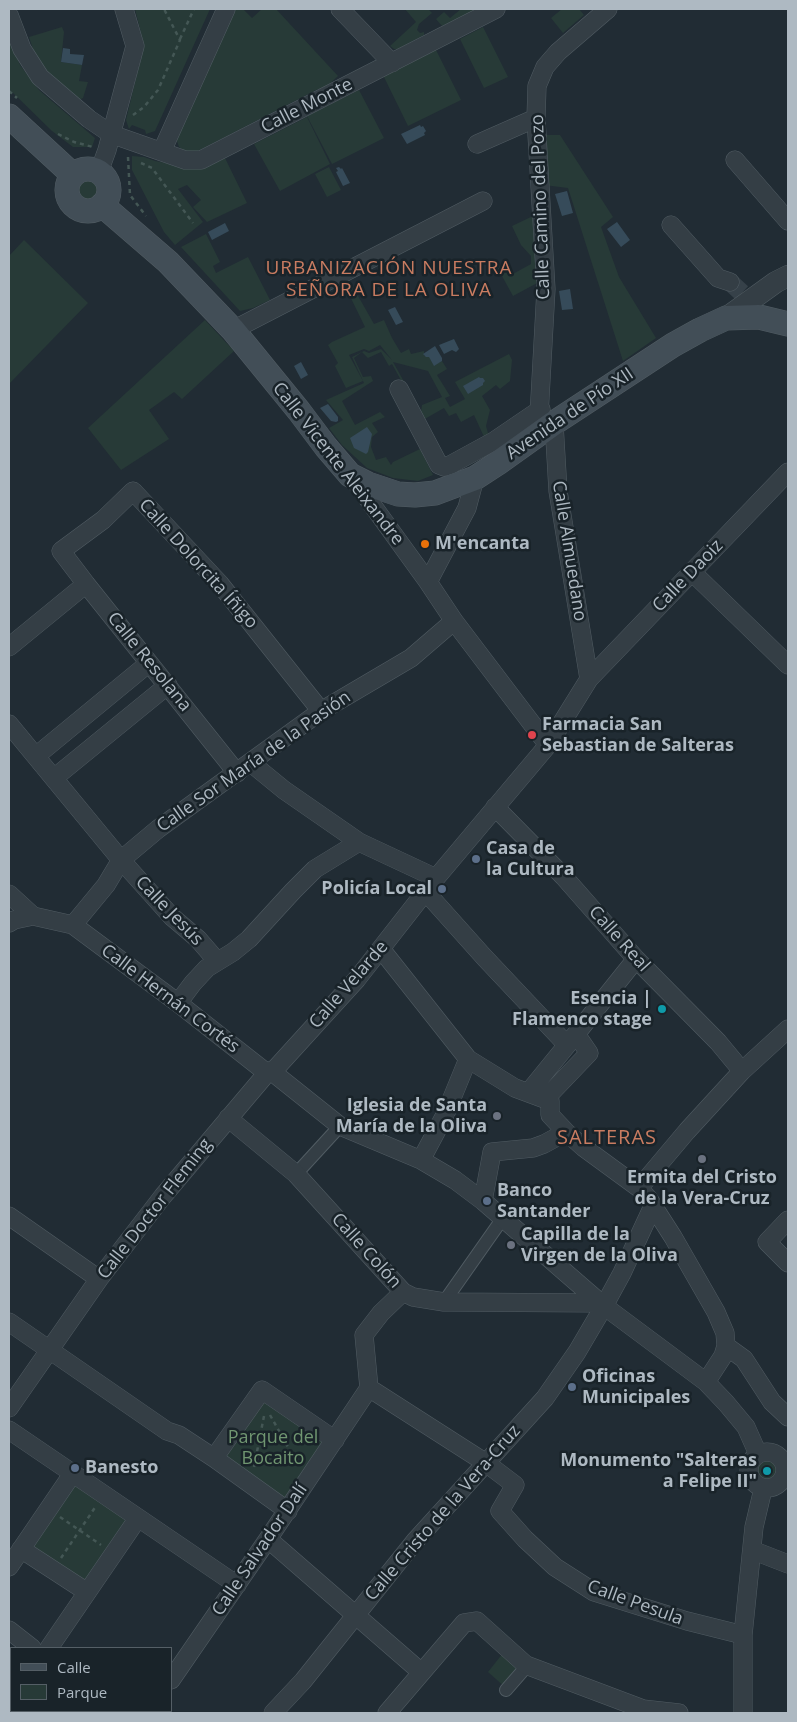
<!DOCTYPE html>
<meta charset="utf-8">
<style>
body{margin:0}
#map{position:relative;width:797px;height:1722px;overflow:hidden;background:#212c34;font-family:"Open Sans",sans-serif}
canvas{display:block}
.frame{position:absolute;inset:0;border:10px solid #aeb9c2;pointer-events:none}
.legend{position:absolute;left:10px;top:1647px;width:162px;height:65px;box-sizing:border-box;background:#192329;border:1px solid #555f66;margin:0;padding:6px 9px;list-style:none;font-size:15px;color:#aeb9c2}
.legend li{display:flex;align-items:center;gap:10px;height:25px}
.legend b{width:25px;border:1px solid #555f66}
</style>
<div id="map">
<canvas width="797" height="1722"></canvas>
<div class="frame"></div>
<ul class="legend">
<li><b style="height:6px;background:#424e57"></b>Calle</li>
<li><b style="height:14px;background:#273a37"></b>Parque</li>
</ul>
</div>
<script>
const g = document.querySelector('canvas').getContext('2d');
g.lineJoin = 'round';
function fill(path, color) { g.fillStyle = color; g.fill(path, 'evenodd'); }
const toPath = rows => new Path2D(rows.map(r => 'M' + r).join(''));
function stroke(path, color, width, dash) { g.strokeStyle = color; g.lineWidth = width; g.lineCap = dash ? 'butt' : 'round'; g.setLineDash(dash || []); g.stroke(path); }
function drawText(font, color, halo, rows, align = 'center') {
  g.font = font + ' "Open Sans",sans-serif'; g.lineWidth = 5; g.setLineDash([]); g.textBaseline = 'middle'; g.strokeStyle = halo; g.fillStyle = color; for (const [text, x, y, turn = 0] of rows) {
    g.save(); g.translate(x, y); g.rotate((+turn || 0) * Math.PI / 180); g.textAlign = isNaN(turn) ? turn : align; if (halo) g.strokeText(text, 0, 0); g.fillText(text, 0, 0); g.restore();
  }
}
const green = toPath([
 [135,9,210,9,155,131,146,134,145,130,132,125,129,129,126,120,144,45],
 [233,9,243,9,252,18,262,9,276,9,338,76,321,92,318,89,196,152,187,153,179,147,176,138],
 [405,9,428,9,432,13,419,24,417,30,420,33,424,32,424,35,398,49,394,49,390,46,416,22],
 [461,9,481,9,442,26,436,19,444,12,450,18],
 [562,9,579,9,584,15,563,33,551,18],
 [62,27,64,32,61,62,82,65,79,81,88,82,83,98,77,101,38,64,29,37],
 [483,27,508,77,484,88,460,39],
 [9,38,20,65,39,90,95,138,92,147,73,147,52,131,9,89],
 [435,48,461,100,408,126,383,75],
 [359,90,384,138,332,164,307,116],
 [307,117,330,164,280,191,254,144],
 [546,135,560,135,613,217,601,227,619,277,656,338,623,361,568,188,544,185],
 [132,156,144,157,155,161,201,169,225,158,247,203,207,222,193,207,201,200,187,185,178,189,203,222,175,245,164,232,132,170],
 [329,167,341,190,327,197,315,174],
 '70 190a17 17 0 1 1 34 0a17 17 0 1 1-34 0Z',
 [533,216,539,282,513,296,497,267,504,263,511,275,531,264,531,256,521,245,512,226],
 [206,234,220,262,213,266,216,273,248,257,270,300,253,308,240,311,181,247],
 [24,240,88,303,9,384,9,256],
 [349,280,374,324,384,320,392,338,401,353,409,349,411,354,424,351,424,356,429,356,434,365,442,361,447,369,437,375,450,396,445,398,450,407,465,399,455,382,509,354,512,360,510,381,500,389,496,385,482,396,490,410,486,426,489,437,485,439,474,415,461,422,456,413,449,416,444,408,423,420,392,364,389,366,381,352,368,358,362,352,354,358,363,377,371,376,373,381,342,401,355,425,380,412,385,417,372,423,378,432,372,437,371,447,376,460,386,457,391,465,393,462,420,449,433,475,418,481,393,478,367,468,342,445,329,428,343,420,326,400,364,383,352,357,364,351,369,353,381,349,392,360,380,345,369,351,364,349,349,355,363,381,346,388,335,366,338,363,328,345,332,342,365,327,343,282],
 [393,362,428,371,442,397,422,405,421,412],
 [205,320,234,351,182,399,174,392,149,410,169,439,121,470,88,428],
 [262,1390,335,1440,287,1511,214,1458],
 '752 1471a15 15 0 1 1 30 0a15 15 0 1 1-30 0Z',
 [73,1473,138,1518,87,1592,21,1549],
 [507,1648,526,1665,506,1688,488,1672]
]);
const water = toPath([
 [63,48,70,49,70,54,84,55,82,65,61,62],
 [420,125,421,127,423,126,426,131,424,133,425,135,407,144,401,134],
 [339,167,341,169,342,168,350,183,343,186,336,172,338,171,336,168],
 [567,191,573,213,562,216,555,194],
 [617,222,630,240,621,247,607,229],
 [225,223,229,231,212,240,208,232],
 [570,289,573,309,562,310,559,291],
 [395,307,403,322,396,325,388,310],
 [454,339,459,349,456,352,452,350,444,354,439,345],
 [435,346,442,358,442,361,434,366,429,357,426,357,423,354],
 [301,362,308,375,301,379,294,366],
 [479,377,480,378,483,378,485,381,483,383,483,385,468,394,463,386],
 [328,404,338,417,338,421,336,422,331,421,320,408],
 [367,427,372,434,368,452,366,454,354,448,350,438]
]);
const minorTunnel = toPath([
 [730,282,742,293]
]);
const path = toPath([
 [180,39,194,9],
 [9,91,17,98],
 [133,115,144,107,158,90,180,40,164,9],
 [58,134,74,142,93,147],
 [128,157,130,195,146,216],
 [141,163,152,168,193,223],
 [270,1415,298,1465],
 [254,1467,264,1416],
 [60,1517,101,1545],
 [61,1558,96,1506]
]);
const pedestrian = toPath([
 [296,1174,340,1126],
 [444,1302,503,1218],
 [506,1690,527,1666]
]);
const minor = toPath([
 [340,9,392,63],
 [9,15,22,49,40,77,89,119,111,134,185,160,201,160,496,9],
 [477,144,536,118],
 [162,151,226,9],
 [735,160,788,221],
 [99,172,107,150,135,46,124,9],
 [671,225,718,278,730,282],
 [233,330,483,201],
 [399,389,439,465,444,467,450,465,494,441,541,409],
 [554,423,558,491,589,679],
 [538,434,546,289,536,118,537,86,545,67,558,52,608,9],
 [352,477,428,582,454,621,548,745],
 [692,572,788,665],
 [428,582,467,508,475,478],
 [9,647,86,584],
 [9,724,121,860,172,917,198,939,217,961],
 [36,756,149,663],
 [251,763,284,790,359,842,436,878],
 [237,773,86,584,61,551,103,520,133,491,220,584,321,711],
 [54,778,168,685],
 [495,807,564,877,636,959,718,1042,742,1071],
 [425,891,484,957,567,1045],
 [9,894,33,916],
 [9,923,14,920,33,916,73,925,178,1003,267,1073],
 [73,925,106,885,121,860,158,829,321,711,411,658,454,621],
 [381,949,468,1059,515,1088,550,1101,550,1115,566,1132,583,1147,639,1188,648,1198,673,1237,716,1312,725,1333,726,1346,723,1356,706,1382],
 [178,1003,193,983,207,968,233,952,249,939,293,891,315,869,359,842],
 [576,1034,636,959],
 [271,1071,340,1126,421,1160,455,1180,483,1201,604,1306,706,1382,726,1403,746,1427,758,1454],
 [528,1093,576,1034,589,1053,545,1099],
 [228,1118,296,1174,403,1292,413,1297,444,1302,599,1303],
 [421,1160,445,1115,468,1059],
 [639,1188,687,1131,742,1071,788,1029],
 [483,1201,492,1152,533,1148,544,1144,566,1132],
 [9,1216,99,1279],
 [788,1220,767,1242,788,1263],
 [9,1322,167,1431,179,1435,214,1458,288,1511],
 [726,1346,744,1359,772,1402,788,1417],
 [369,1388,486,1463,515,1485,500,1511,525,1539,555,1567,594,1592,687,1621,743,1635],
 [9,1408,99,1279,163,1196,267,1073,276,1068,357,979,436,878,548,745,589,679,788,472],
 [9,1430,237,1585],
 '749 1470a18 18 0 1 1 36 0a18 18 0 1 1-36 0Z',
 [214,1458,262,1390,335,1440],
 [268,1539,421,1672],
 [21,1549,87,1592],
 [752,1550,788,1564],
 [9,1567,73,1473],
 [9,1630,32,1648],
 [49,1648,138,1518],
 [171,1680,268,1539,369,1388,364,1335,381,1313,403,1292],
 [125,1711,129,1713],
 [148,1713,150,1711],
 [273,1713,303,1681,415,1541,545,1398,577,1352,604,1306,622,1273,653,1206],
 [387,1713,464,1623,477,1621,526,1665,643,1709,679,1713],
 [743,1713,743,1635,754,1527,763,1489]
]);
const tertiary = toPath([
 [726,318,776,282,788,276]
]);
const secondary = toPath([
 [9,116,73,175],
 '67 190a21 21 0 1 1 42 0a21 21 0 1 1-42 0Z',
 [102,205,168,262,233,330,299,411,326,447,350,475,368,484,398,494,415,495,435,493,475,478,498,463,554,423,673,345,700,330,726,318,759,317,788,324]
]);
const markers = [
 [425,544,5,"#e8710a"],
 [532,735,5,"#e0444e"],
 [476,859,5,"#5c6f8a"],
 [442,889,5,"#5c6f8a"],
 [662,1009,5,"#0f9aa8"],
 [497,1116,5,"#6b7280"],
 [702,1159,5,"#6b7280"],
 [487,1201,5,"#5c6f8a"],
 [511,1245,5,"#6b7280"],
 [572,1387,5,"#5c6f8a"],
 [75,1468,5,"#5c6f8a"],
 [767,1471,5,"#0f9aa8"]
];
const streetNames = [
 ["Calle Monte",307,106,-27],
 ["Calle Camino del Pozo",541,207,-92],
 ["Avenida de Pío XII",570,414,-34],
 ["Calle Vicente Aleixandre",338,464,52],
 ["Calle Almuedano",569,551,81],
 ["Calle Dolorcita Íñigo",198,564,48],
 ["Calle Daoiz",688,576,-46],
 ["Calle Resolana",149,662,51],
 ["Calle Sor María de la Pasión",254,762,-35],
 ["Calle Jesús",169,911,46],
 ["Calle Real",619,939,48],
 ["Calle Velarde",349,985,-49],
 ["Calle Hernán Cortés",170,999,37],
 ["Calle Doctor Fleming",155,1209,-52],
 ["Calle Colón",366,1251,48],
 ["Calle Cristo de la Vera-Cruz",443,1513,-49],
 ["Calle Salvador Dalí",260,1550,-56],
 ["Calle Pesula",635,1603,20]
];
const poiNames = [
 ["M'encanta",435,544],
 ["Farmacia San",542,725],
 ["Sebastian de Salteras",542,746],
 ["Casa de",486,849],
 ["la Cultura",486,870],
 ["Policía Local",432,889,"right"],
 ["Esencia |",652,999,"right"],
 ["Flamenco stage",652,1020,"right"],
 ["Iglesia de Santa",487,1106,"right"],
 ["María de la Oliva",487,1127,"right"],
 ["Ermita del Cristo",702,1178,"center"],
 ["de la Vera-Cruz",702,1199,"center"],
 ["Banco",497,1191],
 ["Santander",497,1212],
 ["Capilla de la",521,1235],
 ["Virgen de la Oliva",521,1256],
 ["Oficinas",582,1377],
 ["Municipales",582,1398],
 ["Monumento \"Salteras",757,1461,"right"],
 ["a Felipe II\"",757,1482,"right"],
 ["Banesto",85,1468]
];
const parkNames = [
 ["Parque del",273,1438],
 ["Bocaito",273,1459]
];
const neighbourhoodNames = [
 ["URBANIZACIÓN NUESTRA",389,269],
 ["SEÑORA DE LA OLIVA",389,291]
];
const quarterNames = [
 ["SALTERAS",607,1138]
];
fill(green, '#273a37');
fill(water, '#364b5a');
stroke(minorTunnel, '#364149', 18, [18, 9]);
stroke(pedestrian, '#515c63', 14);
stroke(minor, '#515c63', 19);
stroke(tertiary, '#515c63', 22);
stroke(secondary, '#515c63', 25);
stroke(path, '#445755', 2.5, [4, 4]);
stroke(pedestrian, '#343e45', 12);
stroke(minor, '#343e45', 18);
stroke(tertiary, '#343e45', 21);
stroke(secondary, '#424e57', 24);
for (const [x, y, r, color] of markers) { const dot = new Path2D(); dot.arc(x, y, r, 0, 2 * Math.PI); g.fillStyle = color; g.fill(dot); stroke(dot, '#192329', 2); }
drawText('18px', '#aeb9c2', '#192329', streetNames);
drawText('bold 18px', '#aeb9c2', '#192329', poiNames, 'left');
drawText('18px', '#709671', '#192329', parkNames);
g.letterSpacing = '1px';
drawText('19px', '#c97c61', '#192329', neighbourhoodNames);
g.letterSpacing = '0px';
g.letterSpacing = '1px';
drawText('20px', '#c97c61', '#192329', quarterNames);
g.letterSpacing = '0px';
</script>
